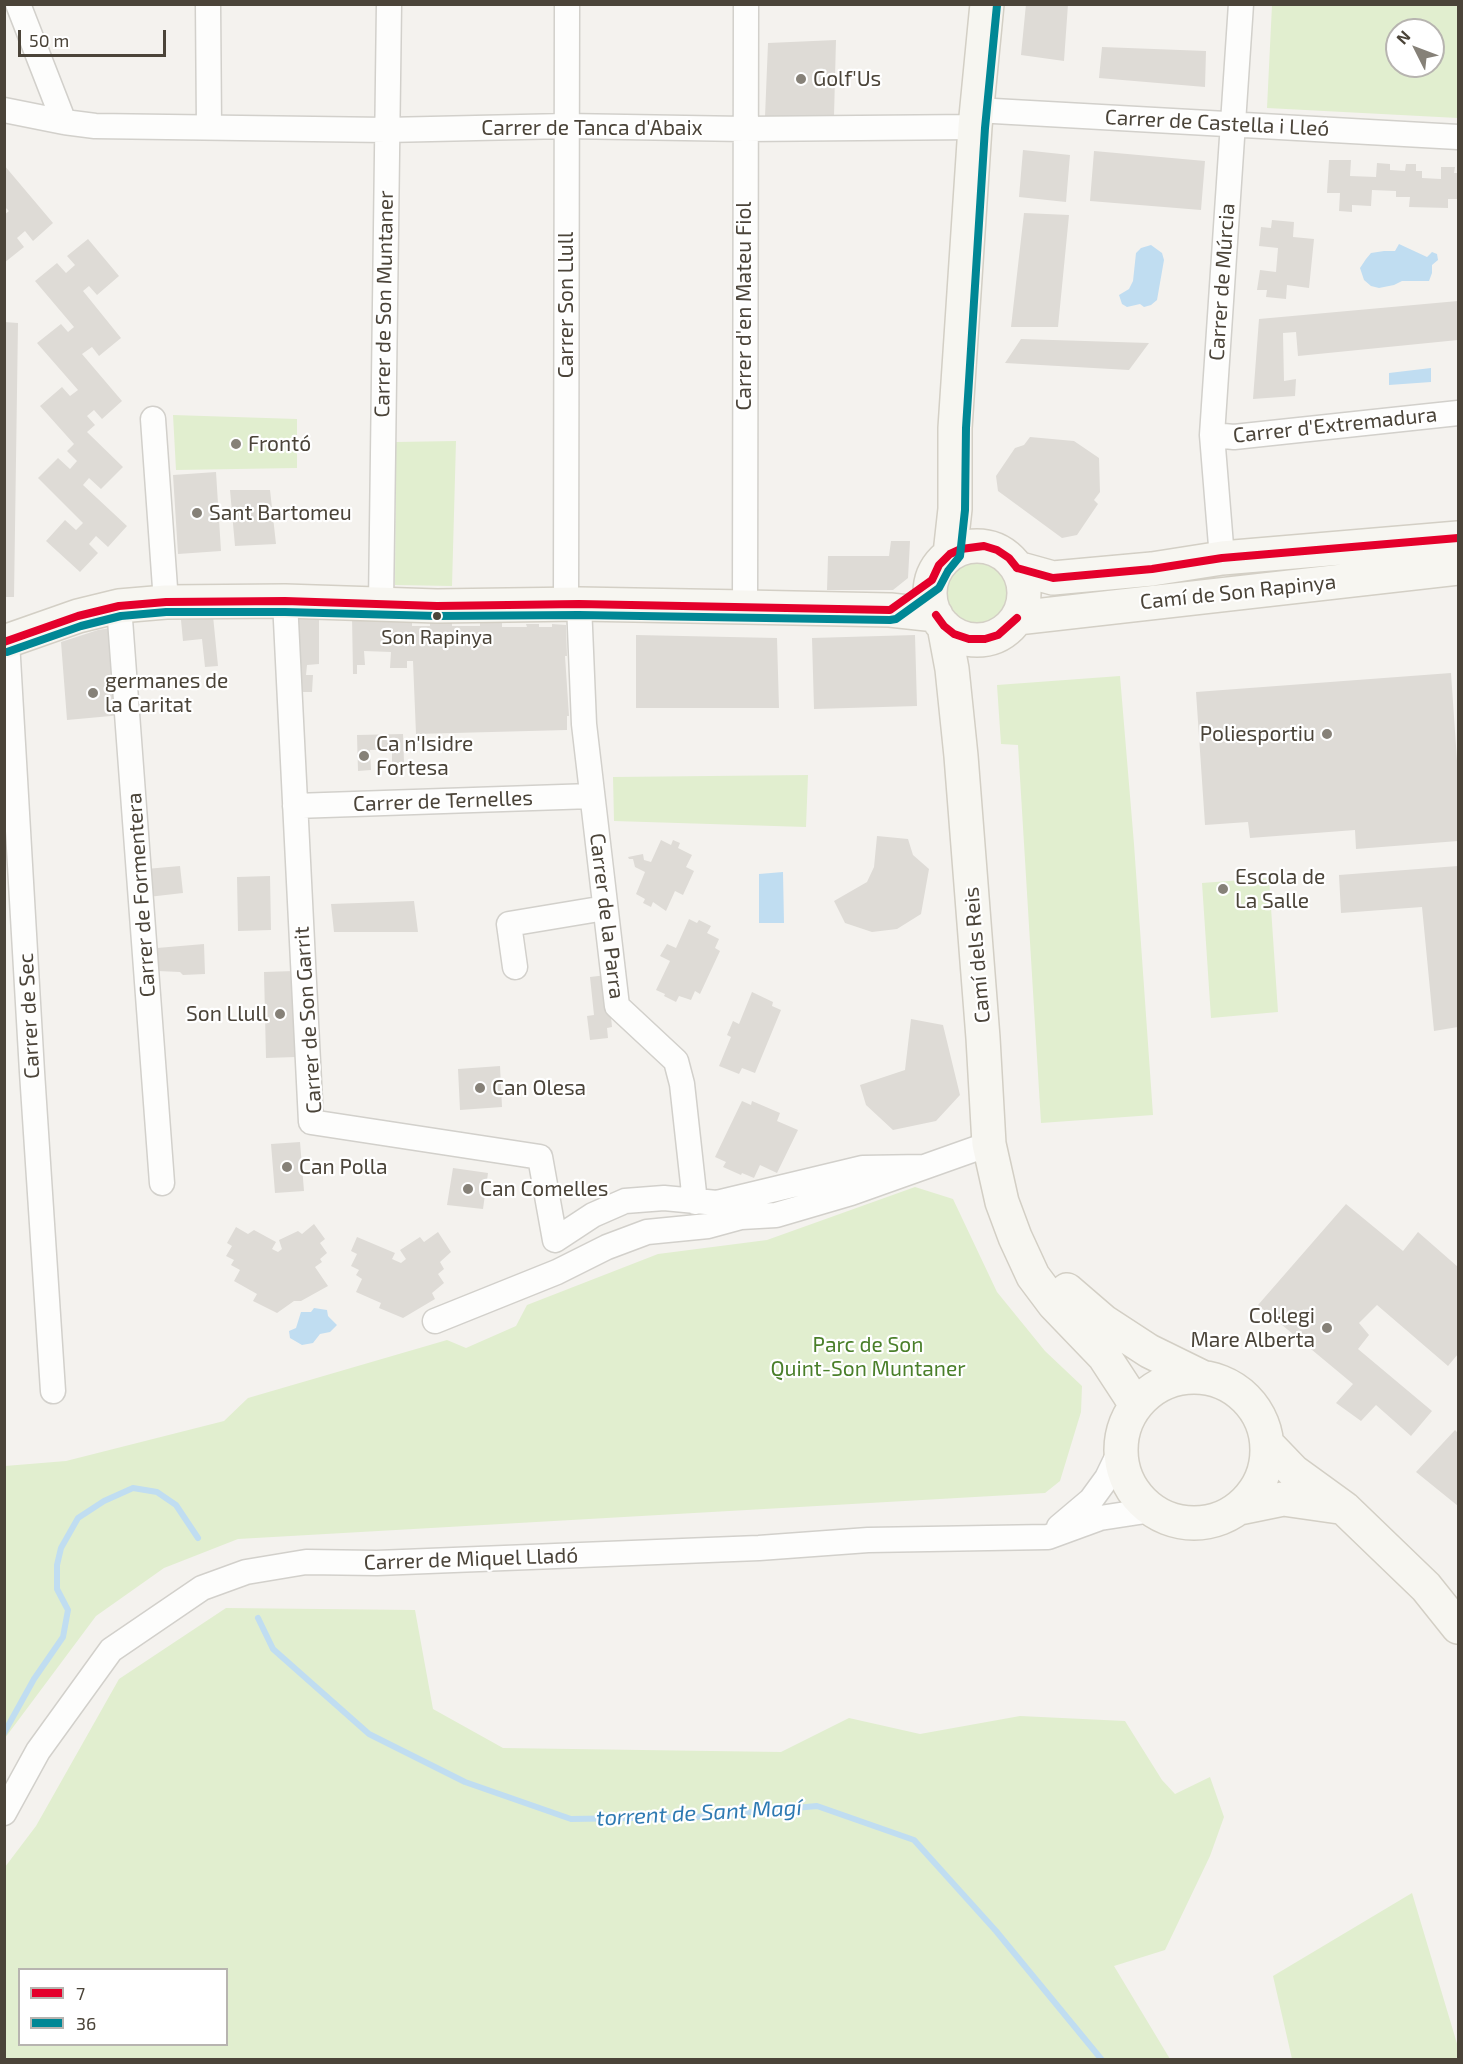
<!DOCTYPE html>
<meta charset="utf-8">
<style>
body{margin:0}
#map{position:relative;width:1463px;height:2064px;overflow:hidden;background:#f4f2ee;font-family:"Exo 2",sans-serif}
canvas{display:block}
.frame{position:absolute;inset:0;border:6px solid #4b4439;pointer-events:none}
.legend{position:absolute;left:18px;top:1968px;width:210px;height:78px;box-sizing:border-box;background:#fff;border:2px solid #b7b4b0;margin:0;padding:8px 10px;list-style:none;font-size:18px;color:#4b4439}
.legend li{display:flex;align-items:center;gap:12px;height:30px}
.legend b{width:30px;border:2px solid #b7b4b0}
.north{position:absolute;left:1385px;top:18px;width:60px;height:60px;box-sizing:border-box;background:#fff;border:2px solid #b7b4b0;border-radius:50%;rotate:312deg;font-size:16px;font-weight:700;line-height:24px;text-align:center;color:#4b4439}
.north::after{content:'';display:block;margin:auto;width:21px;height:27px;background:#868178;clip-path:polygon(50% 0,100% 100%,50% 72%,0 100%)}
.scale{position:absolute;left:18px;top:30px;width:148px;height:27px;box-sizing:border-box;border:3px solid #4b4439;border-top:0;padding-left:8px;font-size:18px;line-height:21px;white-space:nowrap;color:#4b4439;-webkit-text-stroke:4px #fff;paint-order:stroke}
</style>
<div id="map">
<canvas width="1463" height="2064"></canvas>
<div class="frame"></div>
<ul class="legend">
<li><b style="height:8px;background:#e4002b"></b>7</li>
<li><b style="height:8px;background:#008795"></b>36</li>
</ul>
<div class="north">N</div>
<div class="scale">50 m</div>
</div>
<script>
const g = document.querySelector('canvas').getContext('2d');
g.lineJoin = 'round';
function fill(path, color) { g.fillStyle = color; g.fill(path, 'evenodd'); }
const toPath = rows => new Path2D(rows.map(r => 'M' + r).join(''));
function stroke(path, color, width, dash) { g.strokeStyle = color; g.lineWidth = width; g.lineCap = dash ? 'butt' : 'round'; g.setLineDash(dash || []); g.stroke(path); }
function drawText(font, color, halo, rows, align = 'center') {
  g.font = font + ' "Exo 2",sans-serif'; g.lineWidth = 4.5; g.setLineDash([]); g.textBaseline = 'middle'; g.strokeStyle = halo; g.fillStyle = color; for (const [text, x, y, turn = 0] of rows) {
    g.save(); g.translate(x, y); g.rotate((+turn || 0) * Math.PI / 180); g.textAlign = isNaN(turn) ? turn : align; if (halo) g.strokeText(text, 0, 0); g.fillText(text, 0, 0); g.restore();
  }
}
const green = toPath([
 [1272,5,1458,5,1458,118,1267,108],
 [1397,30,1433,30,1433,66,1397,66],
 [173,415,297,419,297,468,176,470],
 [456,441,452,586,395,585,396,442],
 '944 593a36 36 0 1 1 72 0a36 36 0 1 1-72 0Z',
 [1120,676,1134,844,1153,1115,1041,1123,1018,745,1001,744,997,685],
 [808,775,806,827,614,821,613,777],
 [1269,878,1278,1012,1211,1018,1202,883],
 [915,1187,953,1199,997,1292,1045,1351,1082,1386,1081,1412,1060,1481,1045,1493,238,1539,164,1568,96,1616,5,1738,5,1466,66,1461,224,1421,248,1398,447,1340,466,1348,516,1326,527,1305,658,1254,767,1240],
 [226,1608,415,1610,433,1709,503,1748,781,1752,849,1718,920,1734,1020,1716,1125,1721,1162,1780,1175,1794,1210,1777,1224,1817,1210,1856,1165,1950,1114,1966,1170,2059,5,2059,5,1867,36,1826,119,1679],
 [20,1970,226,1970,226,2044,20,2044],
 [1412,1893,1458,2047,1458,2059,1292,2059,1273,1976]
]);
const water = toPath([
 [1399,244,1427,257,1432,252,1437,254,1438,260,1432,265,1432,273,1429,281,1402,281,1394,285,1379,288,1371,286,1364,280,1360,268,1366,259,1371,253,1384,251,1395,251],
 [1151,245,1162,253,1164,260,1157,300,1151,305,1144,307,1140,304,1127,307,1122,304,1119,295,1129,289,1133,281,1136,253,1141,248],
 [1431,368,1431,382,1389,385,1389,373],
 [783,872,784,923,759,923,759,874],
 [314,1308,327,1310,328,1316,337,1325,330,1332,320,1334,313,1343,302,1345,290,1338,289,1331,296,1328,301,1312,311,1312]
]);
const stream = toPath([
 [258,1618,273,1649,369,1734,465,1782,571,1819,695,1817,817,1806,914,1840,996,1931,1102,2060],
 [4,1733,34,1679,63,1637,68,1610,57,1589,57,1565,61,1548,78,1518,104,1501,133,1488,157,1492,176,1505,198,1538]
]);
const building = toPath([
 [1026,4,1068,4,1064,61,1021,55],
 [836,40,834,116,765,117,768,43],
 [1102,47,1206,51,1205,87,1099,78],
 [1023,150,1070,155,1066,202,1019,197],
 [1094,151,1205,161,1201,210,1090,201],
 [1329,160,1351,160,1350,176,1376,177,1377,163,1390,164,1390,170,1405,171,1406,164,1416,164,1416,171,1422,171,1422,178,1441,179,1441,167,1455,167,1454,173,1458,173,1458,199,1448,199,1448,208,1409,207,1410,197,1396,197,1396,191,1372,190,1371,206,1352,205,1352,212,1339,211,1340,193,1327,193],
 [4,165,53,223,33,241,25,231,17,238,24,247,4,263,4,215,9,211,4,206],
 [1024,213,1069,215,1058,327,1011,327],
 [1272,220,1294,222,1293,237,1314,239,1309,288,1287,285,1286,299,1266,297,1267,290,1257,290,1260,270,1276,272,1278,248,1259,246,1261,227,1271,228],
 [88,239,119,276,97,295,89,286,83,291,121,338,99,356,92,347,82,354,122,401,102,419,94,410,87,416,95,425,87,432,123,467,101,489,89,478,83,485,127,526,108,547,96,536,89,544,98,553,80,572,46,541,65,520,76,530,83,523,38,478,58,458,70,469,77,461,67,451,74,444,40,406,62,387,70,396,78,390,37,343,61,324,68,332,74,327,35,281,57,263,66,273,75,265,67,256],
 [1458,301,1458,340,1298,356,1296,332,1283,333,1284,381,1296,379,1295,396,1253,399,1259,319],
 [4,322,18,323,14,597,4,597],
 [1021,339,1149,343,1129,370,1005,363],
 [1030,437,1074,441,1099,458,1100,492,1094,500,1098,504,1077,535,1062,538,998,491,996,476,1015,448,1024,445],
 [216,472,221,551,178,554,173,475],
 [230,490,270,490,276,544,235,546],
 [891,541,910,541,908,578,893,590,827,590,828,556,889,556],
 [292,615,319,616,319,664,307,665,306,675,313,675,312,692,294,692],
 [213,616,218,666,205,667,202,639,183,641,181,620],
 [352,616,412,617,412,626,430,626,430,623,452,623,452,626,480,626,480,623,502,623,502,627,527,627,526,624,539,624,539,627,552,627,552,624,566,625,567,656,565,656,569,716,567,716,567,730,416,734,413,661,407,661,407,668,390,668,391,652,364,651,365,665,357,665,357,674,353,674],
 [117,627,122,715,67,720,61,642,98,630],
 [636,635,777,638,779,708,636,708],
 [915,635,917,706,814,709,812,638],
 [1451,673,1458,775,1458,841,1356,849,1355,830,1250,838,1248,822,1205,825,1196,692],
 [403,734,404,763,392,763,392,749,370,750,371,770,358,771,357,735],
 [877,836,908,839,913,855,929,869,921,914,897,929,872,932,845,923,834,901,867,882,874,867],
 [661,840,671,845,673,840,680,843,678,848,692,855,686,867,694,871,683,895,675,891,666,911,653,902,651,907,643,903,645,899,636,894,645,872,635,867,633,859,629,859,628,857,643,854,644,860,651,862],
 [180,866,183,893,148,897,146,869],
 [1458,866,1458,1027,1434,1031,1422,907,1341,913,1339,875],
 [270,876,271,930,238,931,237,877],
 [414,901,418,932,334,932,331,904],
 [689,919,697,923,699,920,711,926,707,933,719,939,715,948,720,951,700,994,695,991,691,1000,679,996,676,1002,664,996,665,994,656,990,670,961,660,956,667,944,676,948],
 [204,944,205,974,183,975,180,972,158,971,157,948],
 [294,971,296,1057,266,1058,264,972],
 [607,975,612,1027,607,1028,608,1038,590,1040,587,1016,594,1015,590,977],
 [752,992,773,1002,772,1006,781,1010,755,1073,742,1068,739,1074,719,1066,731,1037,727,1035,733,1021,739,1024],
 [911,1019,943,1025,960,1095,936,1121,893,1130,866,1105,860,1085,905,1070],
 [500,1066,502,1107,460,1110,458,1069],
 [742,1101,751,1105,752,1101,780,1113,777,1121,798,1130,777,1173,760,1165,754,1178,742,1173,741,1175,723,1167,726,1162,715,1157],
 [300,1142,304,1191,275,1193,271,1144],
 [453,1168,488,1173,483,1209,447,1205],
 [1346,1204,1403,1251,1418,1232,1458,1267,1458,1354,1448,1366,1377,1305,1359,1323,1369,1335,1358,1349,1432,1411,1411,1436,1376,1405,1361,1421,1336,1403,1353,1384,1258,1305],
 [314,1224,325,1239,320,1243,327,1253,320,1259,322,1262,315,1267,328,1286,301,1301,294,1301,277,1313,253,1301,257,1294,234,1281,240,1270,231,1265,234,1260,226,1256,232,1246,227,1243,236,1227,248,1234,254,1230,276,1242,272,1249,278,1252,282,1249,279,1240,298,1231,302,1234],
 [438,1232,451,1252,440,1262,444,1269,438,1274,444,1283,432,1293,435,1299,403,1318,379,1308,381,1303,356,1292,362,1279,356,1275,359,1270,351,1266,357,1254,351,1251,357,1237,395,1253,392,1259,401,1263,406,1259,400,1250,420,1237,424,1242],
 [1455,1430,1458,1433,1458,1506,1416,1472]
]);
const street = toPath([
 [18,4,64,122],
 [208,4,209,127],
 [4,110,64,122,95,126,386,130,566,126,744,129,975,127],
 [976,110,1458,137],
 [153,419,166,602],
 [1212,435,1234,437,1458,413],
 [1222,558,1212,435,1241,4],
 [285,601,311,1122,540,1157,555,1240,593,1215,625,1201,664,1198,717,1203,863,1168,923,1167],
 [381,604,389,4],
 [579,604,584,724,617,1006,676,1061,682,1084,695,1202],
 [566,605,567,4],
 [119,606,162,1183],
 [745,607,746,4],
 [7,641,32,1072,53,1391],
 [295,806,592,796],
 [515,967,509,924,605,908],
 [435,1321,557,1272,607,1247,647,1232,708,1226,741,1217,776,1215,851,1193,989,1144],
 [1059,1527,1091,1500,1107,1478,1121,1449],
 [4,1813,38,1751,111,1650,202,1588,246,1572,306,1562,377,1563,759,1548,868,1540,1048,1537,1100,1518,1152,1510]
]);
const secondary = toPath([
 '930 593a47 47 0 1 1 94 0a47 47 0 1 1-94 0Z',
 [950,554,955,509,955,428,975,127,987,4],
 [1017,568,1053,578,1152,569,1222,558,1458,538],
 [1017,618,1458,568],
 [944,626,952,669,961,756,983,1038,989,1144,1002,1202,1015,1237,1033,1276,1054,1304,1104,1356,1136,1405],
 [4,642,78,616,119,606,166,602,285,601,437,606,579,604,745,607,890,610,936,615],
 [1067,1290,1103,1321,1149,1351,1202,1377],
 '1121 1450a73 73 0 1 1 146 0a73 73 0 1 1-146 0Z',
 [1268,1445,1293,1471,1344,1508,1426,1587,1458,1627],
 [1239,1508,1283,1499,1339,1507]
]);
const bus1 = toPath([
 [1017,568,1053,578,1152,569,1222,558,1458,538],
 [936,615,944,626,954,634,969,639,985,639,998,635,1017,618],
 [4,642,78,616,119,606,166,602,285,601,437,606,579,604,890,610,932,580,939,565,950,554,961,549,984,546,997,550,1009,558,1017,568]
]);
const bus2 = toPath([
 [7,652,81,626,121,616,166,612,285,612,437,616,579,615,890,620,896,619,939,588,948,571,960,556,965,510,966,428,985,128,997,5]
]);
const markers = [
 [801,79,6,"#868178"],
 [236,444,6,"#868178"],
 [197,513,6,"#868178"],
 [437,616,5,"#4b4439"],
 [93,693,6,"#868178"],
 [1327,734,6,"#868178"],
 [364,756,6,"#868178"],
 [1223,889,6,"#868178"],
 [280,1014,6,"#868178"],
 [480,1088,6,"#868178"],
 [287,1167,6,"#868178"],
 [468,1189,6,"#868178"],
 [1327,1328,6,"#868178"]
];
const busNames = [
 ["Son Rapinya",437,637]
];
const poiNames = [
 ["Golf'Us",813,79],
 ["Frontó",248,444],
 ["Sant Bartomeu",209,513],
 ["germanes de",105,681],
 ["la Caritat",105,705],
 ["Poliesportiu",1315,734,"right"],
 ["Ca n'Isidre",376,744],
 ["Fortesa",376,768],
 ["Escola de",1235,877],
 ["La Salle",1235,901],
 ["Son Llull",268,1014,"right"],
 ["Can Olesa",492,1088],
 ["Can Polla",299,1167],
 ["Can Comelles",480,1189],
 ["Col·legi",1315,1316,"right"],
 ["Mare Alberta",1315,1340,"right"]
];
const streetNames = [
 ["Carrer de Castella i Lleó",1217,123,3],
 ["Carrer de Tanca d'Abaix",592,128],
 ["Carrer de Múrcia",1222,282,-86],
 ["Carrer de Son Muntaner",384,304,-89],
 ["Carrer Son Llull",566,305,-90],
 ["Carrer d'en Mateu Fiol",744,306,-90],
 ["Carrer d'Extremadura",1335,425,-6],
 ["Camí de Son Rapinya",1238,592,-6],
 ["Carrer de Ternelles",443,801,-2],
 ["Carrer de Formentera",141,895,-94],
 ["Carrer de la Parra",607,916,83],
 ["Camí dels Reis",977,955,-95],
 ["Carrer de Sec",29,1016,-93],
 ["Carrer de Son Garrit",308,1020,-94],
 ["Carrer de Miquel Lladó",471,1559,-2]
];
const parkNames = [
 ["Parc de Son",868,1345],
 ["Quint-Son Muntaner",868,1369]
];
const waterNames = [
 ["torrent de Sant Magí",699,1813,-3]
];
fill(green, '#e1eecf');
fill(water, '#c0ddf1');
stroke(stream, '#c0ddf1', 6);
fill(building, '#dedbd6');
stroke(street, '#d2d0cb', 27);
stroke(secondary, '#d3cfc5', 36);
stroke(street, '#fdfdfc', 24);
stroke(secondary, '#f7f6f1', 33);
stroke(bus1, '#e4002b', 8);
stroke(bus2, '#008795', 8);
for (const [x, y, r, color] of markers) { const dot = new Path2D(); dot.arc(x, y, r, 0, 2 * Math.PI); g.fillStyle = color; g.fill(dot); stroke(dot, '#fff', 2); }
drawText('20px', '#4b4439', '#fff', busNames);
drawText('21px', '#4b4439', '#fff', poiNames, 'left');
drawText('21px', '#4b4439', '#fff', streetNames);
drawText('21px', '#4a7f2a', '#fff', parkNames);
drawText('italic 22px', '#2e7ab2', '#fff', waterNames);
</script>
